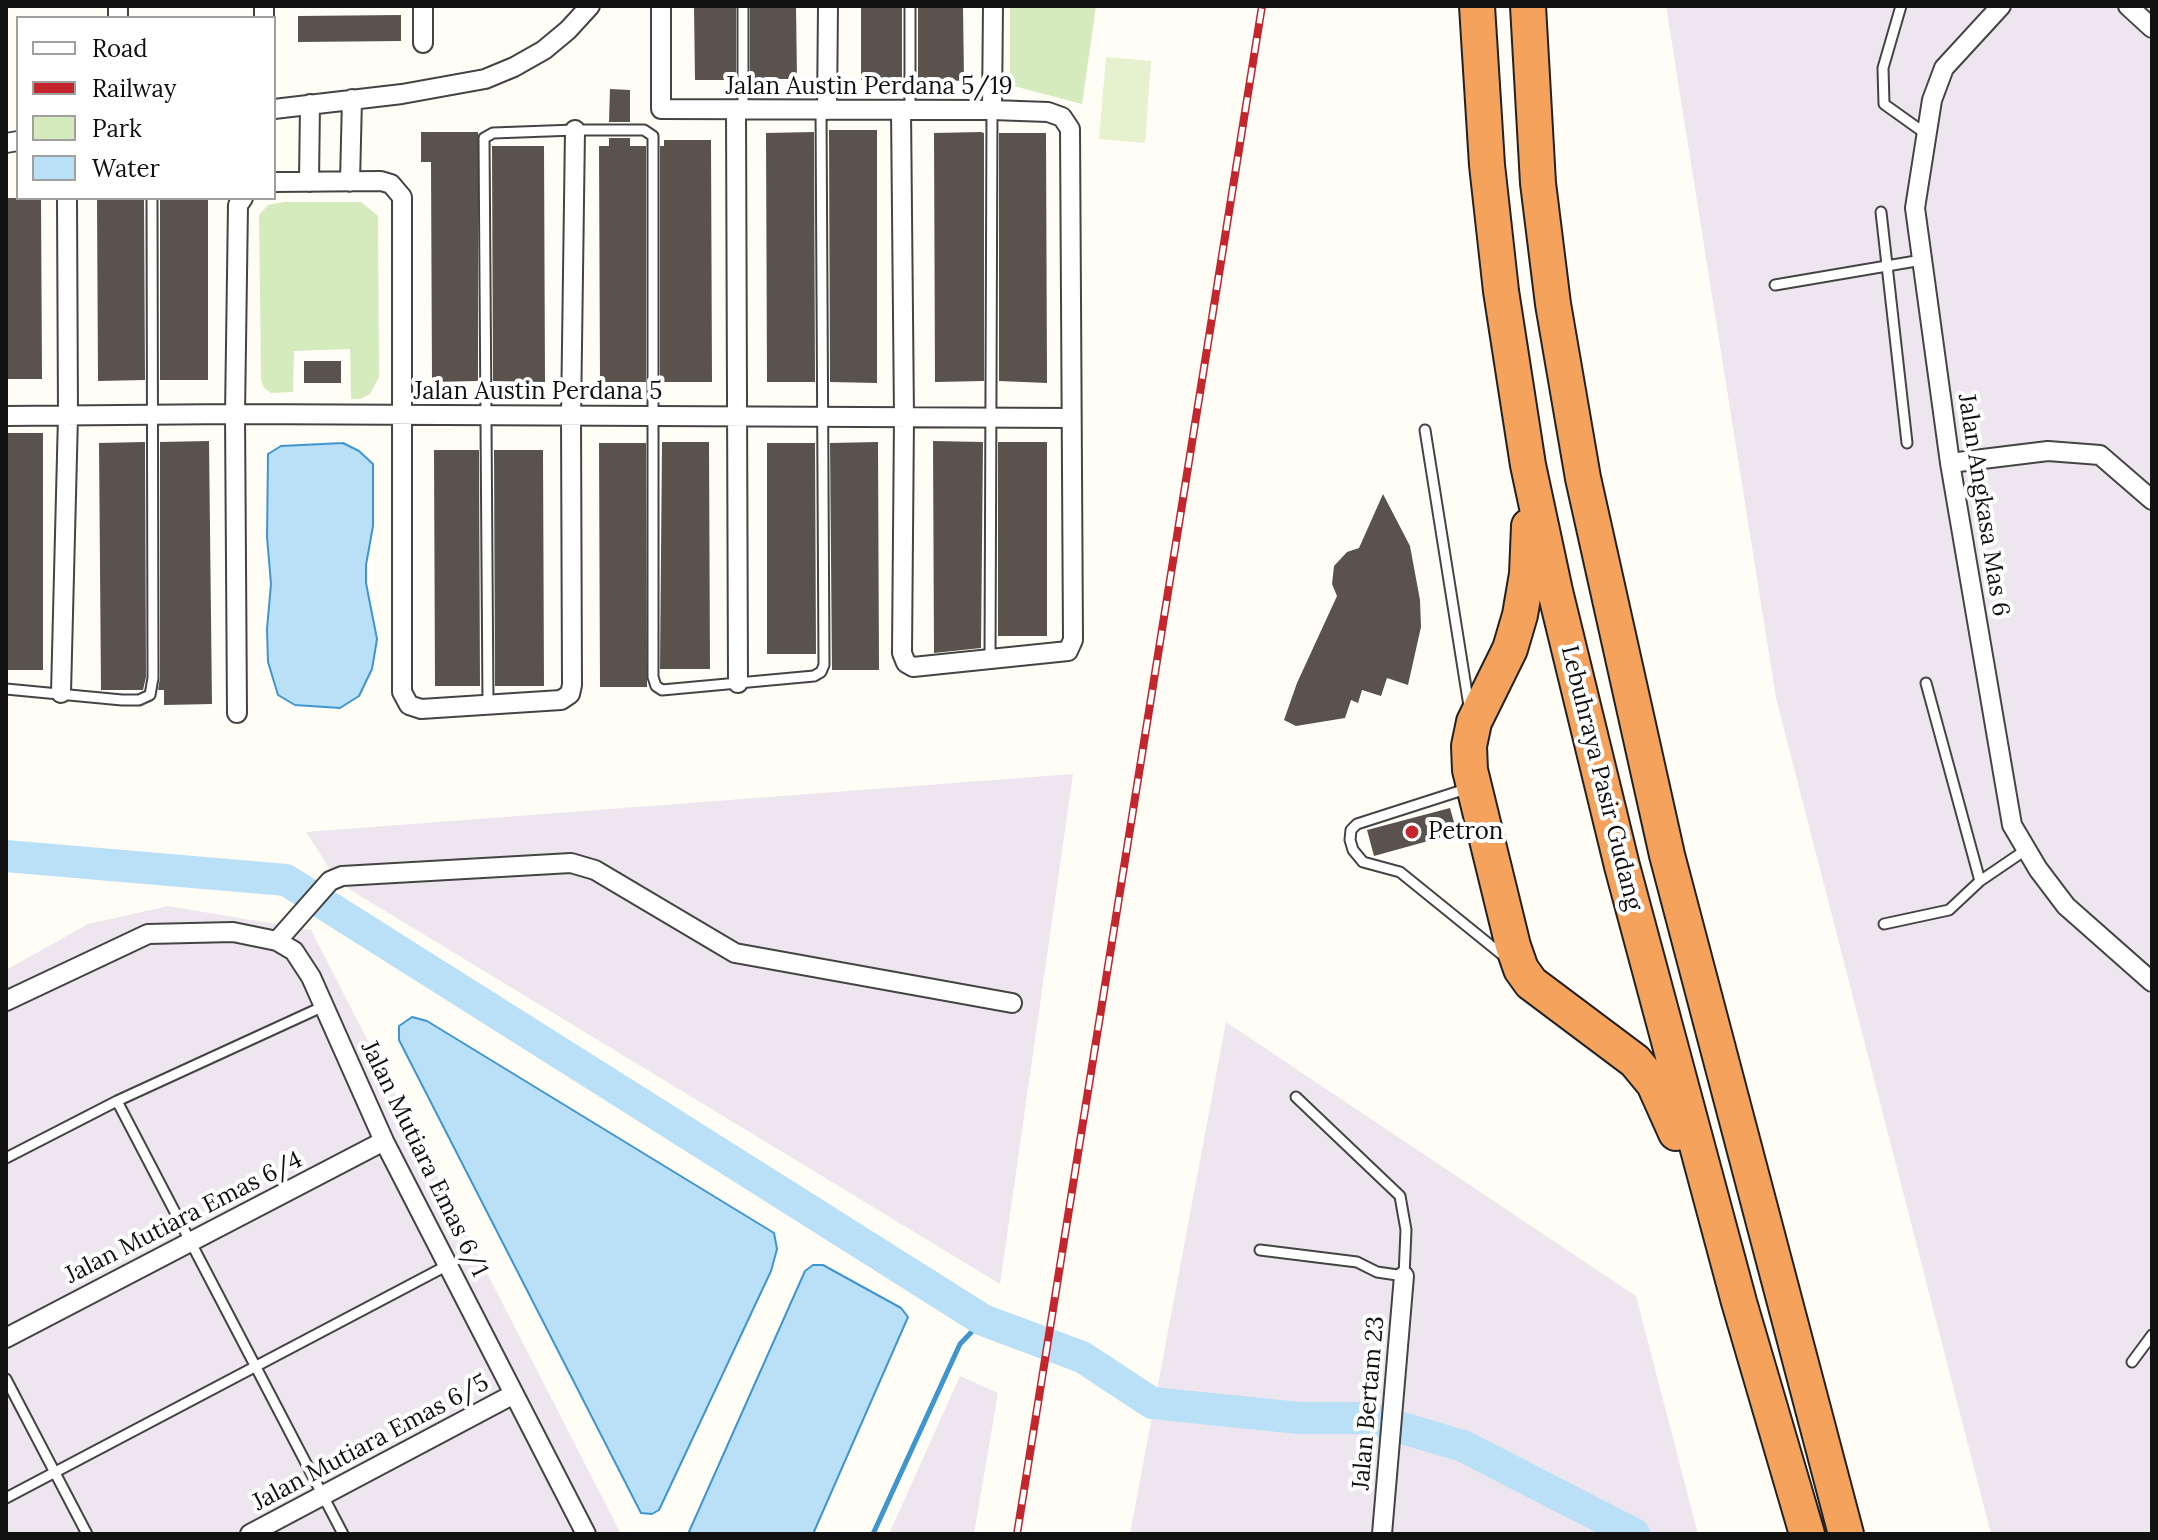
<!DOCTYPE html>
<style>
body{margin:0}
#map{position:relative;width:2158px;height:1540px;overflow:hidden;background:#fffdf5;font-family:Lora,serif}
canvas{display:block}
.frame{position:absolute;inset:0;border:8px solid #111;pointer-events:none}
.legend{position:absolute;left:16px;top:16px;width:260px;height:184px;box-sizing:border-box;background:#fff;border:2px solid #a0a0a0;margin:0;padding:10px 14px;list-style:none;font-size:24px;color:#111}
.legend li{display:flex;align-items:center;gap:16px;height:40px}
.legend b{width:40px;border:2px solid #a0a0a0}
</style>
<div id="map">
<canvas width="2158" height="1540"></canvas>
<div class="frame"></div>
<ul class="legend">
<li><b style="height:10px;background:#fff"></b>Road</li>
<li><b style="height:10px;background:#c4262e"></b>Railway</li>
<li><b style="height:22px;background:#d5ebbd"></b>Park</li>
<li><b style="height:22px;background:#b9e0f7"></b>Water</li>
</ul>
</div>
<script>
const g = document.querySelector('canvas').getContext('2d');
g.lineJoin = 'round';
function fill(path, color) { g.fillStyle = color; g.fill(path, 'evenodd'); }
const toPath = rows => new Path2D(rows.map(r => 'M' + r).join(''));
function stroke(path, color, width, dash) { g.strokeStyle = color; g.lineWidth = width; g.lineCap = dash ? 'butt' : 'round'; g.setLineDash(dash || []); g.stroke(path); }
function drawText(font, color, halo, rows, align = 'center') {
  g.font = font + ' Lora,serif'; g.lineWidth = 8; g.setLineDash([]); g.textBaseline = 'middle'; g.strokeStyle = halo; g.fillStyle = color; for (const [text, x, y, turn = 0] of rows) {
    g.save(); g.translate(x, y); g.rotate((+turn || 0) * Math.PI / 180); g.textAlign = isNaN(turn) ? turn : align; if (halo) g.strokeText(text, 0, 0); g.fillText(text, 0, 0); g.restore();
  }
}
const industrial = toPath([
 [1666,6,2152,6,2152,1534,1991,1534,1776,698],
 [1073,774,1000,1284,339,883,306,832],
 [168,906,311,930,621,1534,6,1534,6,970,88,924],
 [1226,1022,1636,1296,1698,1534,1130,1534],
 [960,1376,998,1393,974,1534,889,1534]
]);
const green = toPath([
 [1010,6,1096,6,1082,104,1010,85],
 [284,202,361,202,378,216,379,377,370,394,360,399,351,399,350,349,294,351,293,392,271,393,264,388,261,380,259,215,268,205]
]);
const pitch = toPath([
 [1106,57,1151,61,1145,143,1099,139]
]);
const water = toPath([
 [343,443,359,451,373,464,373,526,366,565,366,583,377,639,372,669,359,696,340,708,295,705,278,695,268,662,267,629,271,584,267,537,268,454,281,446,343,443],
 [412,1017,427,1021,774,1233,777,1249,771,1271,659,1510,652,1514,641,1513,399,1040,399,1026,412,1017],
 [813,1265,823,1265,901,1308,908,1317,813,1534,688,1534,805,1271,813,1265]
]);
const stream = toPath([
 [873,1534,960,1344,983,1320]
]);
const river = toPath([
 [6,856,286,880,983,1320,1082,1357,1152,1403,1299,1418,1368,1418,1463,1446,1634,1534]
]);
const building = toPath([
 [694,6,736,6,736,80,695,80],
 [750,6,796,6,797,79,750,79],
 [861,6,902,6,902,79,861,80],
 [918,6,963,6,964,81,918,79],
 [401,15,401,41,298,42,298,16],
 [610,89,630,90,630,122,609,122],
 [829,130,877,130,877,383,830,382],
 [421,132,478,132,478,381,432,382,431,162,421,162],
 [814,132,815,382,767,382,766,133],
 [981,132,984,133,984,381,935,382,934,133],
 [999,133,1046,133,1047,383,999,381],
 [609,138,630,138,630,146,646,146,646,382,600,382,599,146,609,146],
 [664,140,711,140,712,382,660,382,660,146,664,146],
 [492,146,544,146,545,382,493,381],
 [6,198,41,198,42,379,6,379],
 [97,198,144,198,145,380,98,381],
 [160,198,208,198,208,380,160,380],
 [304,361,341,361,341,383,304,383],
 [6,433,43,433,43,670,6,670],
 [209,441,212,704,164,705,164,690,158,690,160,678,160,442],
 [933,441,983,442,981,648,934,653],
 [145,442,146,677,143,690,101,690,99,443],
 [662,442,709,442,710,669,660,669],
 [878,442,879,670,832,670,830,443],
 [998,442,1047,442,1047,636,998,636],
 [599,443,646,443,647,687,600,687],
 [767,443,815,443,816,654,767,654],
 [434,450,479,450,480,686,435,686],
 [494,450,543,450,544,686,495,686],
 [1383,494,1410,546,1420,600,1421,627,1408,685,1387,678,1381,696,1362,690,1358,703,1351,700,1345,718,1296,726,1284,720,1297,683,1337,596,1332,584,1334,566,1347,552,1359,548],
 [1450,808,1457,833,1374,856,1367,830]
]);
const lane = toPath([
 [910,6,910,110],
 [1901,6,1883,68,1884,104,1926,134],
 [743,110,743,6],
 [1881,212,1907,443],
 [1775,285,1922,260],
 [1425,430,1469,706],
 [990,660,992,110],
 [1926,683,1980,881],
 [6,689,122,700,139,700,150,695,153,678,152,198],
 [488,705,484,138,493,133,575,130,644,130,653,136,653,677,656,686,662,690,814,676,821,672,824,665,821,110],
 [1466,789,1357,824,1351,830,1350,840,1353,850,1363,862,1400,872,1505,957],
 [1884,924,1949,910,1980,881,2027,849],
 [117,1101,343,1534],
 [6,1158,117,1101,324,1006],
 [1260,1250,1357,1262,1377,1272,1404,1276,1406,1230,1400,1196,1296,1097],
 [2132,1362,2152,1335],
 [6,1379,87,1534],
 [6,1498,448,1265]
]);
const street = toPath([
 [118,6,118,18],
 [661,6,661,109,992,110,1048,112,1062,117,1070,129,1073,640,1068,651,913,667,906,663,902,653,904,417,901,110],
 [2001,6,1944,68,1932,100,1915,208,1950,463,2012,825,2038,869,2066,906,2152,982],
 [2128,6,2152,28],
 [264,18,264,6],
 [423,43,423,6],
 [274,109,402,94,485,79,514,67,544,50,568,30,590,6],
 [736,110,738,683],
 [827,110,828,6],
 [992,110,993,6],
 [6,143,18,141],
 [274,182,381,181,391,184,402,197,402,692,409,705,421,709,561,700,570,694,572,685,571,417,575,130],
 [309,182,310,104],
 [350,182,352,99],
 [6,416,235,414,1070,418],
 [1950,463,2048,451,2100,455,2152,500],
 [61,693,68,416,67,198],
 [237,713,235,414,238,205,243,198],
 [277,941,330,881,342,876,571,863,595,870,735,953,1012,1003],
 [6,1001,148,934,233,932,277,941,294,951,311,977,384,1141,586,1534],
 [6,1338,384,1141],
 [250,1534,514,1394],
 [1382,1534,1404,1276]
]);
const highway = toPath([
 [1477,6,1487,165,1501,291,1528,465,1555,591,1622,866,1739,1302,1807,1534],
 [1528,6,1538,183,1553,304,1583,478,1667,855,1846,1534],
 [1529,526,1527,574,1520,615,1510,649,1474,722,1469,746,1470,770,1513,946,1521,969,1531,983,1635,1061,1654,1084,1676,1133]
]);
const rail = toPath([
 [1017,1534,1262,6]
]);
const markers = [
 [1412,832,8,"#c4262e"]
];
const streetNames = [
 ["Jalan Austin Perdana 5/19",869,87],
 ["Jalan Austin Perdana 5",538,392],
 ["Jalan Angkasa Mas 6",1983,505,81],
 ["Lebuhraya Pasir Gudang",1601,778,76],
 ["Jalan Mutiara Emas 6/1",424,1159,64],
 ["Jalan Mutiara Emas 6/4",184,1218,-27],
 ["Jalan Bertam 23",1369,1403,-85],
 ["Jalan Mutiara Emas 6/5",371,1443,-28]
];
const poiNames = [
 ["Petron",1428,832]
];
fill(industrial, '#eee6ef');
fill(green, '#d5ebbd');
fill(pitch, '#e6f2cf');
fill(water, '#b9e0f7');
stroke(water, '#3f96cf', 2);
stroke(stream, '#3f96cf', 5);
stroke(river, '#b9e0f7', 32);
fill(building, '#5a524d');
stroke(lane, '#444', 13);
stroke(street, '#444', 22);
stroke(highway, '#222', 38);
stroke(lane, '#fff', 9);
stroke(street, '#fff', 18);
stroke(highway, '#f5a25d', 34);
stroke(rail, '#c4262e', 8);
stroke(rail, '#fff', 5, [15]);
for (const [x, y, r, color] of markers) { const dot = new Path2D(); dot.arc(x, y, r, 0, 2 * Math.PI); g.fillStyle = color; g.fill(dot); stroke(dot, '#fff', 3); }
drawText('24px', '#111', '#fff', streetNames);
drawText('24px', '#111', '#fff', poiNames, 'left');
</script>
